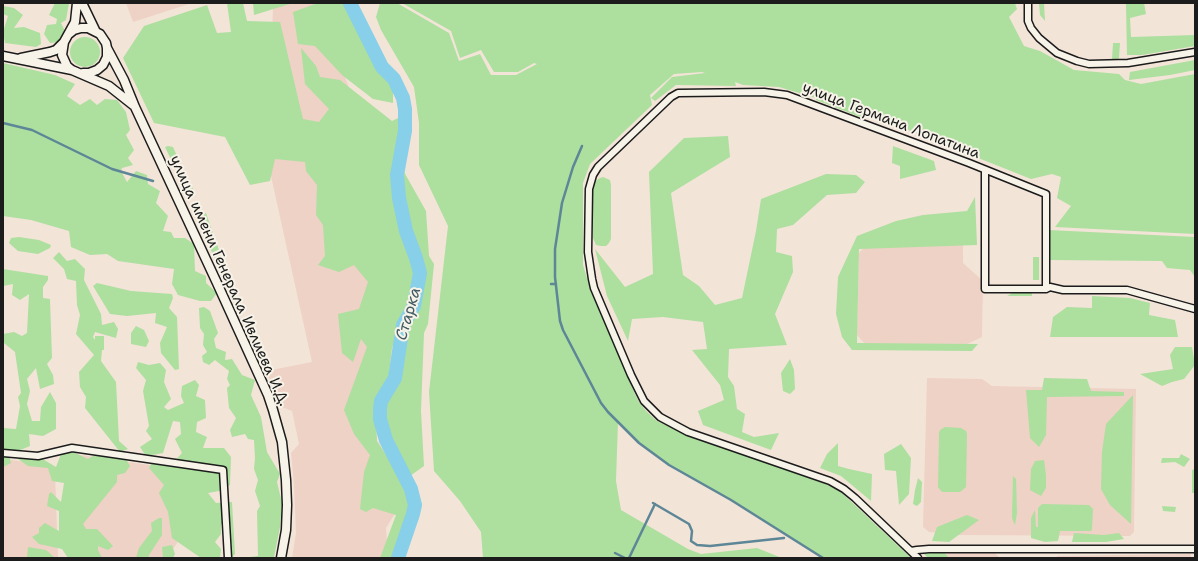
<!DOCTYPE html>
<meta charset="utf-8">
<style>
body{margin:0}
#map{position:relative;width:1198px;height:561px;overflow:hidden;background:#f3e4d8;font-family:"Shantell Sans",sans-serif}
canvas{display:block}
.frame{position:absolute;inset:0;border:4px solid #1c1c1c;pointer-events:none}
</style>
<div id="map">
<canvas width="1198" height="561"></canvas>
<div class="frame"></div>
</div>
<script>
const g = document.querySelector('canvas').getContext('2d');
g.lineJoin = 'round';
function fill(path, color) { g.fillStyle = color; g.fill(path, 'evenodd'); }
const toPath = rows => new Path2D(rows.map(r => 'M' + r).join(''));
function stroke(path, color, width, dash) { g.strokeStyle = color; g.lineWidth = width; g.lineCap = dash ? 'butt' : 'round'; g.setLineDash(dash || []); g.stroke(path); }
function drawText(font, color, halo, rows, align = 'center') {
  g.font = font + ' "Shantell Sans",sans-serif'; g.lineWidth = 4; g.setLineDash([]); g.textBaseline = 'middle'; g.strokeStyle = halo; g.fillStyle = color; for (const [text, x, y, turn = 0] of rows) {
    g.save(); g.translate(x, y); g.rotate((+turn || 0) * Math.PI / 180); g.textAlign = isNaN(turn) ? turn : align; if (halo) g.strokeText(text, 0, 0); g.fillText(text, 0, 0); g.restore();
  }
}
const built = toPath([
 [126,3,192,3,133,22],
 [273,3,319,3,355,105,384,339,369,435,401,504,386,528,388,558,292,558,296,533,294,484,291,453,299,444,292,411,282,407,266,371,312,362,269,167],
 [963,243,963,263,983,281,982,337,965,345,866,345,857,335,859,253,867,244],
 [927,378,982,379,992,386,1136,389,1134,532,1130,536,958,535,929,532,923,527],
 [67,453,190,471,204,503,167,558,72,558],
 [3,459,45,464,55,472,58,558,3,558],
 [944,552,994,552,1000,558,949,558],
 [1191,554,1191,558,1057,558,1057,556]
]);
const green = toPath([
 [55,3,69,3,66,20,61,23,65,31,59,42,50,43,44,34,47,25,56,24,57,19,49,15],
 [227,3,243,3,247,21,280,22,303,119,319,122,329,109,305,84,301,48,316,66,320,77,340,80,392,121,402,116,399,150,404,172,426,211,429,256,434,264,428,324,424,333,421,411,424,466,410,476,388,439,383,408,397,381,406,325,417,307,423,274,419,262,415,266,416,280,407,310,392,348,389,375,375,399,377,441,393,465,408,499,409,516,394,551,394,558,380,558,396,515,373,508,366,512,360,509,364,472,370,455,354,434,344,410,367,347,361,339,353,362,342,353,338,314,359,309,368,282,354,265,339,272,318,265,325,256,323,225,316,215,317,185,306,171,305,162,275,159,270,181,250,185,225,137,154,123,123,58,144,26,207,5,217,33,231,32],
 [253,3,293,3,254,15],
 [318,3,356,3,361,19,393,81,393,103,373,99,342,75,315,46,298,44,293,12],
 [380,3,397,3,449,33,459,61,480,54,491,75,516,75,537,64,534,63,518,72,494,72,481,50,460,58,451,31,402,3,1015,3,1017,9,1009,17,1024,46,1040,51,1074,70,1119,74,1125,80,1141,84,1195,74,1195,234,1055,227,1071,206,1057,198,1061,177,1052,174,1031,179,868,114,862,112,863,118,816,100,816,98,779,87,743,85,735,82,736,86,676,85,655,101,651,98,672,77,705,73,702,72,674,74,650,95,652,105,590,164,583,183,583,265,590,288,635,394,639,402,646,411,657,421,683,433,814,478,841,492,911,558,823,558,731,500,669,465,639,443,618,422,616,481,621,510,688,549,701,554,757,548,782,558,483,558,481,532,460,501,434,471,429,392,448,226,419,165,419,123,414,87,381,30,376,17],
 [1039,3,1044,3,1045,21,1040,15],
 [1125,3,1144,3,1146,14,1130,18,1131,37,1195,35,1195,46,1142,55,1127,55,1126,5],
 [3,6,14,8,23,15,14,28,24,27,40,33,41,44,36,47,5,43,3,32,8,16,3,14],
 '70 52a15 15 0 1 1 30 0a15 15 0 1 1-30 0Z',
 [1113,43,1120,43,1119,58,1115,60,1112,60],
 [1195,60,1195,70,1170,75,1129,80,1130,72],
 [3,63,55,75,75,84,67,96,80,105,90,99,97,105,105,99,117,100,126,112,130,130,126,135,134,150,128,158,133,165,122,168,121,171,127,182,136,171,147,175,148,184,160,191,156,203,168,216,163,231,171,232,174,238,185,238,194,244,195,271,206,276,206,283,217,293,211,301,200,301,178,295,172,284,174,269,118,261,107,254,90,255,71,247,69,231,31,220,3,216],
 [728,136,730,157,671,193,683,275,699,286,715,305,742,298,756,231,761,199,826,174,856,175,865,182,856,193,827,195,793,225,777,229,776,252,792,256,793,272,775,314,787,345,729,349,728,377,734,386,737,409,745,414,742,432,754,437,779,433,771,450,703,425,698,411,724,400,720,385,692,350,707,349,703,322,663,317,632,319,628,341,607,296,595,249,625,287,653,274,649,172,684,138],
 [168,146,173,147,183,169,177,172,165,147],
 [893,146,934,161,936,170,900,179,900,166,892,163],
 [184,171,195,193,193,195,187,193,178,174],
 [603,177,610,180,611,185,611,239,609,243,606,246,601,246,596,245,593,238,592,190,594,182,600,178],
 [975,197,977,245,859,249,857,343,978,344,972,351,852,350,842,337,836,314,838,277,857,236,896,221,923,215,967,211],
 [206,213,220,253,220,258,216,261,198,222,200,215],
 [1048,230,1195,237,1195,277,1190,270,1167,268,1162,261,1047,260],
 [19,237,39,240,51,245,50,248,38,254,18,251,9,243,11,238],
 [59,252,67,261,75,259,85,269,84,280,101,314,102,325,114,322,118,329,116,338,95,332,93,337,95,340,95,336,104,336,104,350,102,350,101,361,116,382,119,441,128,449,120,452,85,408,86,397,80,387,79,372,94,355,76,334,80,315,77,305,76,281,67,279,64,269,53,258],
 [1033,257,1039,257,1039,280,1033,280],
 [3,269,48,276,48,280,43,287,43,298,50,299,52,358,47,364,53,375,54,384,40,389,36,368,27,379,30,391,27,404,32,421,40,421,41,407,50,392,56,403,56,429,43,436,29,434,30,446,18,451,3,449,3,428,16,429,20,406,18,397,21,393,15,352,4,343,3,334,14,332,22,336,27,333,29,294,20,300,12,295,13,284,3,286],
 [97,283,131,291,172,294,173,298,169,308,177,317,179,369,175,370,161,353,160,343,167,327,155,323,156,313,127,316,110,314,93,286],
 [1014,292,1032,292,1032,296,1007,296],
 [1092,296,1130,298,1150,303,1149,315,1175,320,1178,337,1050,337,1053,317,1067,307,1092,308],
 [204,307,210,311,218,333,214,339,216,348,226,352,225,360,232,359,242,375,255,380,251,395,261,417,267,452,280,474,277,482,282,503,280,527,274,557,241,558,258,556,257,511,260,506,255,491,258,480,254,469,255,458,254,440,248,439,245,434,232,437,230,430,236,418,229,408,227,388,230,385,227,379,229,371,215,360,209,365,203,362,202,356,207,352,203,345,204,334,200,328,199,308],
 [136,326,144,330,149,341,146,347,131,344,131,333],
 [1175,347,1192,347,1195,365,1184,379,1172,382,1162,386,1140,374,1173,369,1170,355],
 [790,359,794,370,795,389,790,394,783,391,781,373],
 [138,362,149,365,160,363,166,370,164,382,171,399,164,407,168,410,184,403,181,396,182,386,195,380,199,385,196,396,205,400,206,418,197,422,196,432,207,437,203,448,224,448,231,457,230,485,219,491,208,493,216,503,232,502,235,554,231,558,226,555,227,524,221,524,221,534,215,542,221,549,220,558,201,558,172,538,168,512,159,493,164,485,149,468,152,462,171,465,182,453,175,439,181,434,180,422,173,421,163,453,146,456,140,447,152,439,146,431,149,426,143,391,146,380,136,368],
 [1044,378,1087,379,1091,391,1124,392,1124,396,1047,397,1046,435,1039,447,1030,438,1026,390,1042,390],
 [1133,395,1131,524,1110,505,1101,489,1102,452,1106,424],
 [945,427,961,428,966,431,967,434,966,487,960,492,943,492,941,491,938,487,939,433,940,430],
 [838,443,838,466,849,469,872,474,871,501,841,476,820,468,827,454],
 [901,444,911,458,909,494,899,505,896,471,885,470,884,454],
 [71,451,88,459,96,454,126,459,130,466,125,473,117,475,117,482,83,524,86,529,97,529,113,546,108,550,98,546,98,550,102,558,68,558,62,549,39,544,32,537,39,533,39,528,45,523,59,531,59,511,47,506,49,494,51,492,61,502,64,483,52,481,48,468,28,466,18,459,22,457,38,460,41,458,56,467,61,454],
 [1181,454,1190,459,1184,467,1175,462,1161,463,1162,458,1179,458],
 [3,455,9,455,11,463,3,467],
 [1044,460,1046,475,1046,488,1041,496,1030,490,1031,469,1035,461],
 [1195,469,1195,493,1192,493,1192,470],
 [1013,476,1016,479,1017,513,1015,525,1012,518],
 [918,478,922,482,921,502,917,506,913,504,915,490],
 [1042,504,1089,505,1093,509,1092,529,1091,531,1060,531,1058,541,1045,542,1031,538,1031,518,1035,510,1036,527,1038,527,1038,508],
 [1162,506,1176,507,1175,512,1163,511],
 [967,515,979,520,949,542,932,541,937,527],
 [159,518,162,518,162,535,149,555,149,558,136,558,139,548,152,531,151,523],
 [1074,533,1104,535,1119,533,1124,539,1106,542,1072,542],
 [172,545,175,554,173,558,163,558,162,547],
 [28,547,46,550,55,558,27,558],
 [928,552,944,552,949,558,928,558,924,554]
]);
const stream = toPath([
 [3,123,32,130,112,169,153,181],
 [582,146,573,167,562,203,555,249,555,277,560,321,563,330,601,403,608,412,639,443,669,465,731,500,823,558],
 [551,284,556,284],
 [653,503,689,524,692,531,691,541,697,545,710,546,784,538],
 [615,553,625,558],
 [629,558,655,504]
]);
const river = toPath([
 [350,3,382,67,394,79,403,98,405,109,405,131,397,175,399,198,406,231,416,258,420,273,414,306,403,325,395,378,381,401,380,409,380,419,386,440,411,489,415,505,413,514,398,558]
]);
const minor = toPath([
 [1028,3,1028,21,1031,28,1039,38,1057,53,1077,61,1089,64,1128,63,1195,52],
 [985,170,985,289,1046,289,1050,287,1063,290,1127,290,1195,309],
 [3,453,38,456,72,448,223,470,228,558],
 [911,551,917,550,929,549,1195,549],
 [918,558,855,498,844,489,830,481,688,432,660,417,644,401,631,375,594,288,592,279,588,252,589,189,593,175,598,167,671,97,678,93,764,92,787,95,969,163,1046,194,1046,289]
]);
const tertiary = toPath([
 [82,3,95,30],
 [69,34,74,30,81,28,88,28,100,34,106,43,107,48,107,57,103,65,97,70,89,73,83,73],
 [64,42,62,55,67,66,72,70],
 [107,48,124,80,135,107,217,283,268,395,273,410,282,442,286,480,287,505,286,530,281,558],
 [3,56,72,70,109,86,133,105],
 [21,58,50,52,56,50,64,42,75,22,77,3]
]);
const streetNames = [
 ["улица Германа Лопатина",891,121,21],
 ["улица имени Генерала Ивлиева И.Д.",229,281,66]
];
const waterNames = [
 ["Старка",409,314,-74]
];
fill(built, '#eed2c5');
fill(green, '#addf9f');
stroke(stream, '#5d8797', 2.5);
stroke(river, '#88cfe9', 14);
stroke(minor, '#1c1c1c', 9);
stroke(tertiary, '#1c1c1c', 11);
stroke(minor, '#f7f3e8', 6);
stroke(tertiary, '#f7f3e8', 8);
drawText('15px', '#1c1c1c', '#f7f3e8', streetNames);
drawText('italic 16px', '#425b64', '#f7f3e8', waterNames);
</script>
